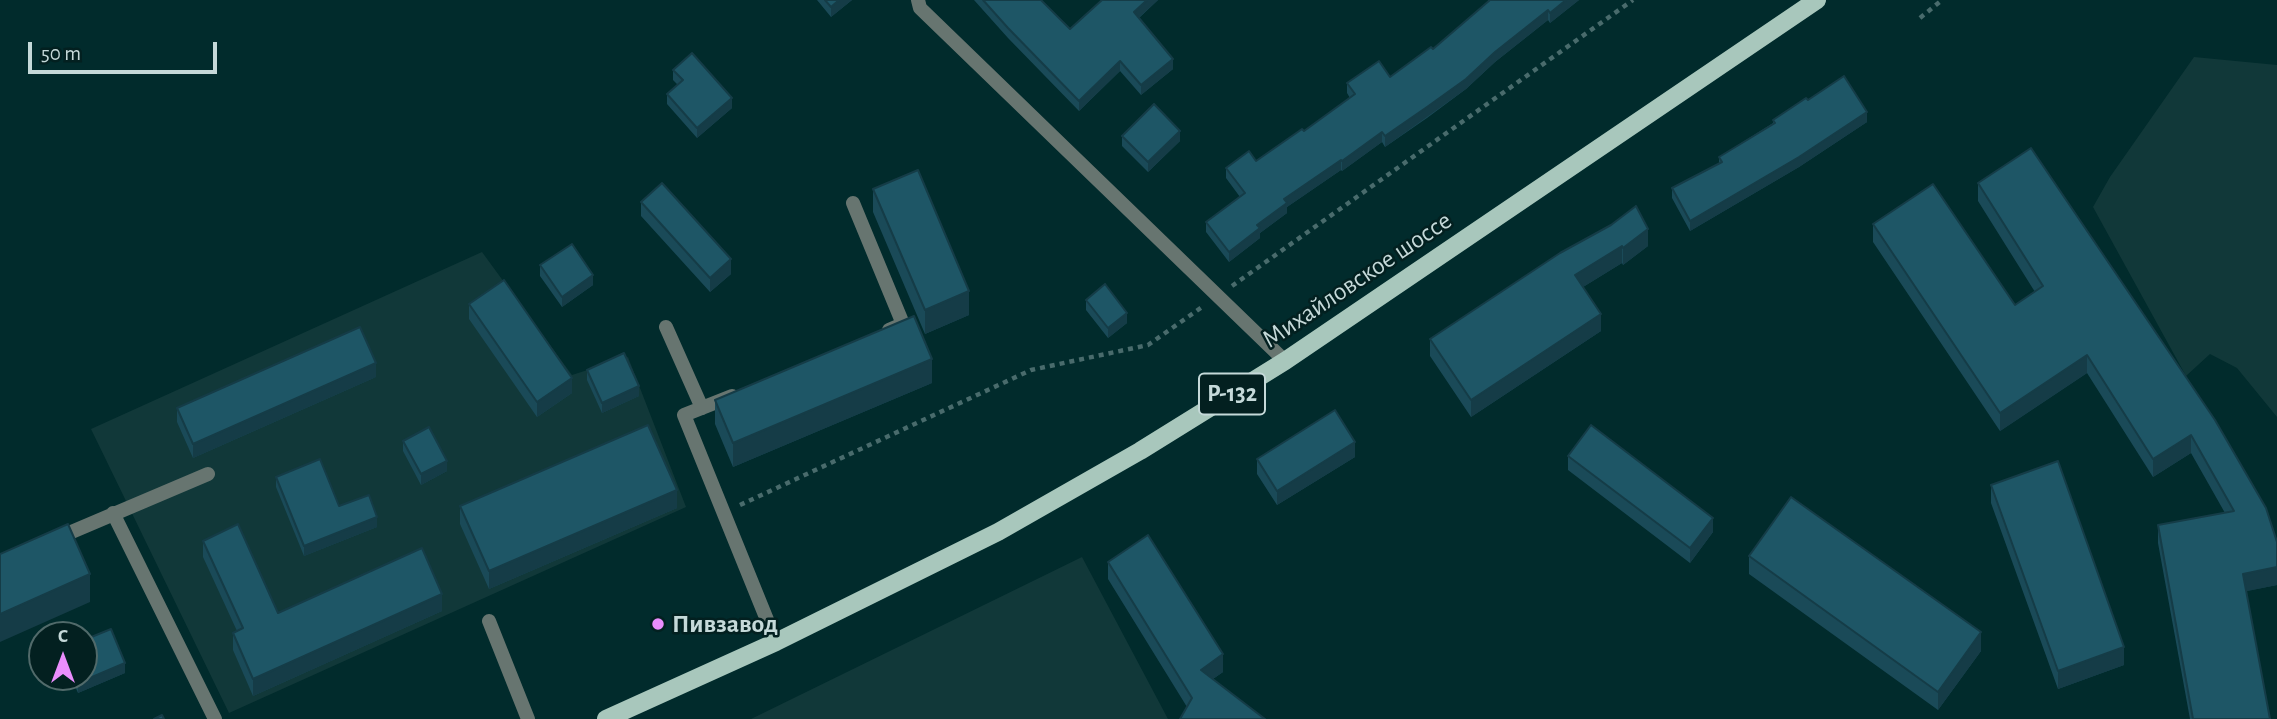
<!DOCTYPE html>
<meta charset="utf-8">
<style>
body{margin:0}
#map{position:relative;width:2277px;height:719px;overflow:hidden;background:#012b2c;font-family:"Alegreya Sans",sans-serif}
canvas{display:block}
.north{position:absolute;left:28px;top:621px;width:70px;height:70px;box-sizing:border-box;background:#032020;border:2px solid #516a6a;border-radius:50%;rotate:0deg;font-size:19px;font-weight:700;line-height:28px;text-align:center;color:#c5d9d9}
.north::after{content:'';display:block;margin:auto;width:24px;height:32px;background:#ea8dfc;clip-path:polygon(50% 0,100% 100%,50% 72%,0 100%)}
.scale{position:absolute;left:28px;top:42px;width:189px;height:32px;box-sizing:border-box;border:4px solid #c5d9d9;border-top:0;padding-left:9px;font-size:21px;line-height:24px;white-space:nowrap;color:#c5d9d9;-webkit-text-stroke:5px #032020;paint-order:stroke}
</style>
<div id="map">
<canvas width="2277" height="719"></canvas>
<div class="north">С</div>
<div class="scale">50 m</div>
</div>
<script>
const g = document.querySelector('canvas').getContext('2d');
g.lineJoin = 'round';
function fill(path, color) { g.fillStyle = color; g.fill(path, 'evenodd'); }
const toPath = rows => new Path2D(rows.map(r => 'M' + r).join(''));
function stroke(path, color, width, dash) { g.strokeStyle = color; g.lineWidth = width; g.lineCap = dash ? 'butt' : 'round'; g.setLineDash(dash || []); g.stroke(path); }
function drawText(font, color, halo, rows, align = 'center') {
  g.font = font + ' "Alegreya Sans",sans-serif'; g.lineWidth = 5; g.setLineDash([]); g.textBaseline = 'middle'; g.strokeStyle = halo; g.fillStyle = color; for (const [text, x, y, turn = 0] of rows) {
    g.save(); g.translate(x, y); g.rotate((+turn || 0) * Math.PI / 180); g.textAlign = isNaN(turn) ? turn : align; if (halo) g.strokeText(text, 0, 0); g.fillText(text, 0, 0); g.restore();
  }
}
const built = toPath([
 [2194,57,2277,65,2277,417,2237,368,2210,354,2186,376,2093,207,2110,177],
 [482,252,572,375,628,357,686,507,229,713,91,429],
 [1082,557,1168,719,751,719]
]);
const path = toPath([
 [1920,18,1942,0],
 [1232,286,1633,0],
 [740,505,1031,370,1148,345,1202,307]
]);
const service = toPath([
 [853,203,903,324,889,330],
 [666,327,702,408],
 [732,396,684,415,776,642],
 [113,513,215,719],
 [55,539,208,474],
 [489,621,528,719]
]);
const minor = toPath([
 [918,0,920,8,1285,361]
]);
const primary = toPath([
 [606,719,776,642,998,532,1140,451,1285,361,1817,0]
]);
const wall = toPath([
 [817,0,852,0,831,17],
 [974,0,1041,0,1070,29,1102,0,1158,0,1139,18,1173,69,1141,95,1120,71,1079,111,1008,38],
 [1488,0,1579,0,1550,23,1548,20,1495,62,1466,89,1427,118,1385,147,1382,142,1342,171,1341,170,1287,207,1287,213,1260,233,1260,238,1229,262,1206,232,1206,222,1240,197,1226,178,1226,168,1256,161,1304,131,1350,98,1347,93,1347,83,1390,77,1433,49,1488,2],
 [673,70,732,108,697,138,667,104,667,94,678,85,673,80],
 [1808,100,1867,122,1799,167,1690,231,1672,198,1672,188,1719,163,1719,157,1773,123,1773,120],
 [1122,136,1180,141,1148,172,1122,146],
 [2031,148,2277,585,2246,591,2270,719,2190,719,2158,543,2158,525,2225,513,2191,453,2153,477,2087,373,2000,431,1873,242,1873,224,2015,305,2035,292,1978,201,1978,183],
 [873,189,969,315,925,334,873,212],
 [641,202,731,274,710,292,641,216],
 [1611,225,1648,246,1623,265,1622,263,1583,287,1601,331,1471,417,1430,356,1430,339],
 [540,265,593,285,562,307,540,276],
 [1086,300,1127,323,1108,338,1086,310],
 [469,304,572,393,537,417,469,319],
 [587,370,639,396,602,413,587,380],
 [376,377,193,458,177,422,177,408],
 [932,383,733,467,715,424,715,400],
 [403,441,447,471,421,485,403,451],
 [1568,456,1713,532,1690,563,1568,470],
 [1355,457,1277,505,1257,474,1257,459],
 [276,477,339,506,377,527,304,556,276,487],
 [1991,485,2124,665,2058,689,1991,503],
 [460,506,677,508,489,589,460,524],
 [203,541,278,613,442,611,253,696,233,650,233,633,237,631,203,557],
 [1749,556,1981,651,1938,710,1749,574],
 [1108,562,1223,672,1213,679,1187,707,1108,579],
 [125,673,78,693,71,677,84,677]
]);
const shadedWall = toPath([
 [839,0,852,0,831,17,831,7],
 [1147,0,1158,0,1134,22,1134,12],
 [1566,0,1579,0,1550,23,1550,13],
 [1548,10,1548,20,1495,62,1466,89,1385,147,1385,136],
 [1173,59,1173,69,1141,95,1141,85],
 [1120,61,1120,71,1079,111,1079,101],
 [732,98,732,108,697,138,697,128],
 [1867,112,1867,122,1799,167,1690,231,1690,221],
 [1180,131,1180,141,1148,172,1148,162],
 [1382,132,1382,142,1342,171,1342,161],
 [1341,160,1341,170,1287,207,1287,213,1260,233,1260,238,1229,262,1229,252,1284,199],
 [1648,229,1648,246,1623,265,1623,248],
 [1622,246,1622,263,1575,292,1575,275],
 [731,259,731,274,710,292,710,278],
 [593,275,593,285,562,307,562,297],
 [969,291,969,315,925,334,925,310],
 [1127,313,1127,323,1108,338,1108,328],
 [1601,314,1601,331,1471,417,1471,400],
 [2087,355,2087,373,2000,431,2000,413],
 [932,359,932,383,733,467,733,443],
 [376,363,376,377,193,458,193,444],
 [572,378,572,393,537,417,537,402],
 [639,386,639,396,602,413,602,403],
 [2191,435,2191,453,2153,477,2153,459],
 [1355,442,1355,457,1277,505,1277,491],
 [447,461,447,471,421,485,421,474],
 [677,490,677,508,489,589,489,571],
 [377,517,377,527,304,556,304,546],
 [1713,518,1713,532,1690,563,1690,548],
 [2277,567,2277,585,2243,592,2243,574],
 [90,574,90,602,0,642,0,614],
 [442,594,442,611,253,696,253,679],
 [1981,632,1981,651,1938,710,1938,692],
 [2124,647,2124,665,2058,689,2058,671],
 [1223,654,1223,672,1201,687,1201,670],
 [125,663,125,673,78,693,78,683]
]);
const building = toPath([
 [825,0,839,0,831,7,825,0],
 [983,0,1041,0,1070,29,1102,0,1147,0,1134,12,1173,59,1141,85,1120,61,1079,101,1008,28,983,0],
 [1490,0,1566,0,1550,13,1548,10,1495,52,1466,79,1427,107,1385,136,1382,132,1342,161,1341,160,1284,199,1287,203,1257,225,1260,228,1229,252,1206,222,1245,193,1226,168,1249,151,1256,161,1302,129,1304,131,1355,94,1347,83,1379,61,1390,77,1431,47,1433,49,1490,0],
 [692,53,732,98,697,128,667,94,683,80,673,70,692,53],
 [1844,76,1867,112,1799,157,1690,221,1672,188,1722,162,1719,157,1775,123,1773,120,1806,98,1808,100,1844,76],
 [1154,104,1180,131,1148,162,1122,136,1154,104],
 [2031,148,2215,420,2266,508,2277,542,2277,567,2243,574,2270,719,2193,719,2158,525,2234,511,2191,435,2153,459,2087,355,2000,413,1873,224,1933,184,2015,305,2043,286,1978,183,2031,148],
 [918,170,969,291,925,310,873,189,918,170],
 [662,183,731,259,710,278,641,202,662,183],
 [1636,206,1648,229,1623,248,1622,246,1575,275,1601,314,1471,400,1430,339,1560,253,1611,225,1636,206],
 [572,244,593,275,562,297,540,265,572,244],
 [504,280,572,378,537,402,469,304,504,280],
 [1105,284,1127,313,1108,328,1086,300,1105,284],
 [914,316,932,359,733,443,715,400,914,316],
 [360,327,376,363,193,444,177,408,360,327],
 [624,353,639,386,602,403,587,370,624,353],
 [1335,410,1355,442,1277,491,1257,459,1335,410],
 [648,425,677,490,489,571,460,506,648,425],
 [1591,425,1713,518,1690,548,1568,456,1591,425],
 [429,427,447,461,421,474,403,441,429,427],
 [320,459,339,506,369,495,377,517,304,546,276,477,320,459],
 [2058,461,2124,647,2058,671,1991,485,2058,461],
 [1791,497,1981,632,1938,692,1749,556,1791,497],
 [68,524,90,574,0,614,0,554,68,524],
 [238,524,278,613,422,548,442,594,253,679,233,633,243,628,203,541,238,524],
 [1148,535,1223,654,1201,670,1265,719,1180,719,1192,698,1108,562,1148,535],
 [111,629,125,663,78,683,76,677,84,677,84,640,111,629],
 [162,715,164,719,154,719,162,715]
]);
const markers = [
 [658,624,7,"#ea8dfc"]
];
const shields = [
 [1232,394,66]
];
const shieldNames = [
 ["Р-132",1232,394]
];
const streetNames = [
 ["Михайловское шоссе",1357,280,-34]
];
const poiNames = [
 ["Пивзавод",672,624]
];
fill(built, '#113839');
stroke(path, '#496b6c', 4.5, [5, 5]);
stroke(service, '#677570', 14);
stroke(minor, '#677570', 14);
stroke(primary, '#a8c7bc', 18);
fill(wall, '#1a4a58');
fill(shadedWall, '#153c47');
fill(building, '#1e5666');
stroke(building, '#153c47', 2);
for (const [x, y, r, color] of markers) { const dot = new Path2D(); dot.arc(x, y, r, 0, 2 * Math.PI); g.fillStyle = color; g.fill(dot); stroke(dot, '#032020', 2.5); }
for (const [x, y, w] of shields) { const box = new Path2D(); box.roundRect(x - w / 2, y - 20.5, w, 41, 5); g.fillStyle = '#032020'; g.fill(box); stroke(box, '#c5d9d9', 2); }
drawText('bold 24px', '#c5d9d9', null, shieldNames);
drawText('26px', '#c5d9d9', '#032020', streetNames);
drawText('bold 26px', '#c5d9d9', '#032020', poiNames, 'left');
</script>
